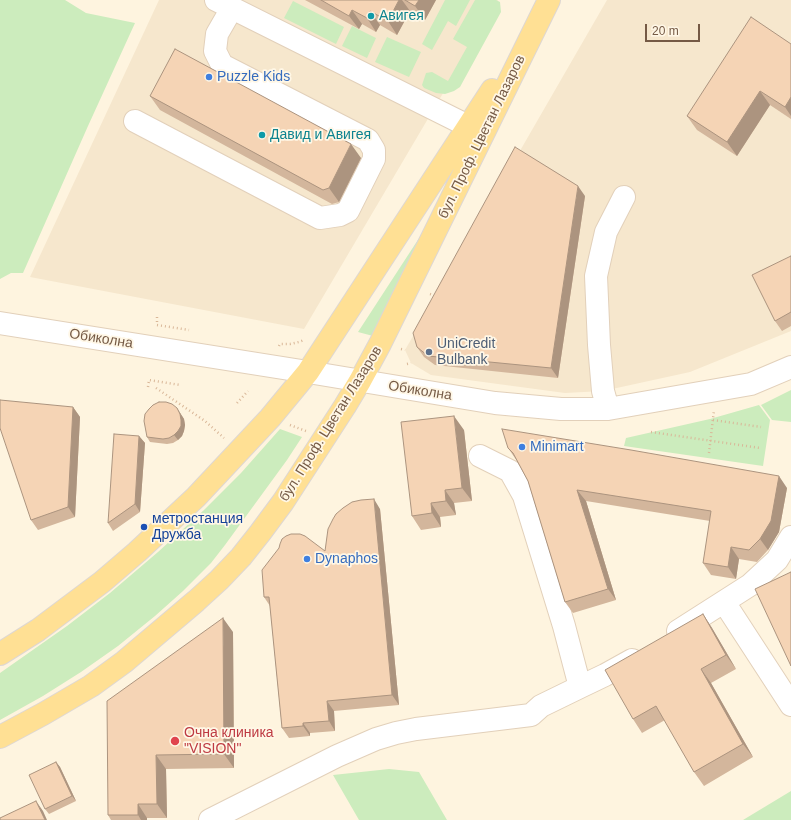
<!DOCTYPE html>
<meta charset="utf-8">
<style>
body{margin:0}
#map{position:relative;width:791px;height:820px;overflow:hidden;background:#fef4df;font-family:Helvetica,sans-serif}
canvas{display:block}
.scale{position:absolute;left:645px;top:24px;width:55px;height:18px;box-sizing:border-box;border:2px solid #755a45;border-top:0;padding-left:5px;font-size:12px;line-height:14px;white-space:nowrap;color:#755a45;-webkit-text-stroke:3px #fff7e6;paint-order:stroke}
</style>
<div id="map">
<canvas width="791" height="820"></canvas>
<div class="scale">20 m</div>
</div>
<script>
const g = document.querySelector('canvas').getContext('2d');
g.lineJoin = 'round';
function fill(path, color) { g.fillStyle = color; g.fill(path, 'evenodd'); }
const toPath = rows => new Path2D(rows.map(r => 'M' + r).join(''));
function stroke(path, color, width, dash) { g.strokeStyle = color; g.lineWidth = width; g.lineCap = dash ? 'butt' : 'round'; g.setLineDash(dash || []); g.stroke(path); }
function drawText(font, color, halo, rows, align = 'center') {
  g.font = font + ' Helvetica,sans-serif'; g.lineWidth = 3.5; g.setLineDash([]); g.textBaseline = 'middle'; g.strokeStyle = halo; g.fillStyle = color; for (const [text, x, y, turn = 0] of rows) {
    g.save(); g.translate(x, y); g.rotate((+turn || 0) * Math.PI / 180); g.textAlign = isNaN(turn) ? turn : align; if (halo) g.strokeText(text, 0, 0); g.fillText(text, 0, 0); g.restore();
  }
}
const residential = toPath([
 [159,0,498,0,304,329,30,277],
 [607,0,791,0,791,331,690,372,603,391,565,393,431,375,411,363,405,350]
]);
const green = toPath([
 [0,0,65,0,86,13,135,23,88,126,23,273,11,273,0,279],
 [445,0,470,0,456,26,448,21,432,50,422,44],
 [475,0,496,0,500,2,501,12,460,87,454,91,445,94,436,93,424,88,422,85,426,73,432,72,448,81,467,47,453,39],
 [293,1,344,27,336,44,284,18],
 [352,26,376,38,367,58,342,46],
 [387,37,421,52,409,77,375,62],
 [425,229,373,336,358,332],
 [791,390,791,422,772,420,761,405],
 [759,405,770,420,763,466,624,446,626,438,710,419],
 [280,429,302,437,287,460,225,545,211,563,183,591,155,616,118,646,81,672,43,696,0,720,0,673,67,626,110,593,158,552,204,510,241,473],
 [389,769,419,772,447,820,359,820,333,775],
 [791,791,791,820,743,820]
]);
const path = toPath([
 [430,294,436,296],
 [157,317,157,325,189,330],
 [279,346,280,344,290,344,299,342,304,340],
 [401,349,405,350],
 [407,364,411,363],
 [148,387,149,380,180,385],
 [156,388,205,421,224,438],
 [237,403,248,391],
 [713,420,761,427],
 [290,425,306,431],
 [651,432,760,448],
 [709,453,714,410]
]);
const minor = toPath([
 [216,0,468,126],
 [135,121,320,218,340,215,348,211,374,159,374,150,368,140,222,65,215,51,217,34,232,8],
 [0,323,308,372,495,403,561,409,608,409,751,384,791,367],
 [608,409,603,391,599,345,596,276,606,232,624,197],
 [724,602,791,705],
 [678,631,750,585,777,560,791,537],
 [580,687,605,675,632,660],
 [210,820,337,756,376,739,396,733,416,729,531,715,541,706,580,687,564,626,524,496,510,471,480,456]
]);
const major = toPath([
 [0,654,38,630,102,582,137,552,196,497,270,418,308,372,492,90],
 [0,737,43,714,91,686,124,662,196,601,219,580,241,557,260,533,283,502,345,406,360,381,380,344,549,0]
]);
const wall = toPath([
 [305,0,436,0,425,20,410,11,397,35,380,25,376,32,362,24,359,29],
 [791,44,791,119,770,105,737,156,697,130,687,116],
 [150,96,361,158,339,202,332,204,160,110],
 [585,196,558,378,435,365,424,357,417,347],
 [791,256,791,326,782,331,775,321],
 [73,407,80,417,75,517,38,530,31,520],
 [180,413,184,419,185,425,184,431,182,436,178,440,173,443,167,444,150,442,147,437],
 [464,430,472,501,454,503,456,515,440,517,441,527,421,530,412,516],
 [139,436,145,443,140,512,113,531,108,523],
 [508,448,787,488,779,532,768,550,757,562,739,559,736,579,711,575,703,563,710,521,586,501,616,600,573,613,565,602,528,481,517,461],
 [380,509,399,705,334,711,335,731,310,733,310,736,289,738,282,728,270,606,264,597],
 [703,614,712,628,736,669,711,683,753,757,704,786,694,772,665,720,642,733,633,719],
 [233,632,234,768,166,769,167,818,147,818,147,820,111,820,108,815],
 [56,762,60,767,76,801,49,814,45,809]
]);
const shadedWall = toPath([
 [399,0,402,0,410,11,397,35,388,21],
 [419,0,436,0,425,20,415,6],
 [352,10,362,24,359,29,349,16],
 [370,11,380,25,376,32,367,18],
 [760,91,770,105,737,156,727,142],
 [791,97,791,116,785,107],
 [351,144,361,158,339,202,329,188],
 [578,186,585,196,558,378,551,368],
 [73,407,80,417,75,517,68,507],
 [177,408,184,419,185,425,184,431,182,436,178,440,174,435],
 [454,416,464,430,472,501,462,488],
 [139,436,145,443,140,512,135,504],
 [779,476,787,488,779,532,768,550,760,539],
 [445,490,454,503,456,515,446,501],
 [577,490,586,501,616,600,608,589],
 [374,499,380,509,399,705,392,695],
 [431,503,440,517,441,527,432,513],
 [731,547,739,559,736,579,728,567],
 [703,614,712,628,736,669,726,655],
 [223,618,233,632,234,768,224,754],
 [701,669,711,683,753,757,743,744],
 [327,701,334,711,335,731,329,721],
 [303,723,310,733,310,736,303,726],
 [156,755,166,769,167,818,157,804],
 [56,762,60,767,76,801,72,796],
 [36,801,43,811,47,820,45,820],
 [138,804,147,818,147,820,141,820,138,815]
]);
const building = toPath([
 [321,0,399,0,388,21,370,11,367,18,352,10,349,16,321,0],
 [405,0,419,0,415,6,405,0],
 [751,17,791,44,791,97,785,107,760,91,727,142,687,116,751,17],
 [175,49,351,144,329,188,323,190,150,96,175,49],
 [515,147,578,186,551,368,428,356,417,347,413,333,515,147],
 [791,256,791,312,775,321,752,275,791,256],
 [0,400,73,407,68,507,31,520,0,428,0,400],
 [159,402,166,402,172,404,177,408,180,414,181,420,181,426,178,431,174,435,169,438,163,439,147,437,144,421,145,414,149,409,153,405,159,402],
 [454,416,462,488,445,490,446,501,431,503,432,513,412,516,401,422,454,416],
 [502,429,631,450,779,476,771,521,760,539,749,550,731,547,728,567,703,563,711,511,577,490,608,589,565,602,528,481,513,453,508,448,502,429],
 [114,434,139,436,135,504,108,523,114,434],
 [374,499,392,695,327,701,329,721,303,723,303,726,282,728,269,597,264,597,262,570,279,548,280,544,282,539,286,536,291,534,300,534,305,536,325,551,328,529,333,519,336,514,343,508,352,502,361,500,374,499],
 [791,572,791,666,755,589,791,572],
 [703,614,726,655,701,669,743,744,694,772,656,706,633,719,605,670,703,614],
 [223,618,224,754,156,755,157,804,138,804,138,815,108,815,107,701,223,618],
 [56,762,72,796,45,809,29,775,56,762],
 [36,801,45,820,0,820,0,818,36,801]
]);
const markers = [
 [371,16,4,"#0f9aa8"],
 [209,77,4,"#3f7fe0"],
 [262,135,4,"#0f9aa8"],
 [429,352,4,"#5c6f8a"],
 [522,447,4,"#3f7fe0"],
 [144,527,4,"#1a4fb4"],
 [307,559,4,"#3f7fe0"],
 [175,741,5,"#e0444e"]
];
const cultureNames = [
 ["Авигея",379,16],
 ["Давид и Авигея",270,135]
];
const shopNames = [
 ["Puzzle Kids",217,77],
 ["Minimart",530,447],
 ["Dynaphos",315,559]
];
const streetNames = [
 ["бул. Проф. Цветан Лазаров",482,137,-64],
 ["Обиколна",101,339,9],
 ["Обиколна",420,391,9],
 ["бул. Проф. Цветан Лазаров",331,424,-58]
];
const serviceNames = [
 ["UniCredit",437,344],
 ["Bulbank",437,360]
];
const transitNames = [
 ["метростанция",152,519],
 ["Дружба",152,535]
];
const healthNames = [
 ["Очна клиника",184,733],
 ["\"VISION\"",184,749]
];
fill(residential, '#f6e7cd');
fill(green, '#ccecbd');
stroke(minor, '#e2d0ba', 24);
stroke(major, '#ded7d2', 24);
stroke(path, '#d9b798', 2.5, [1, 3]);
stroke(minor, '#fff', 22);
stroke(major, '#ffe094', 22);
fill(wall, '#d3b69c');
fill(shadedWall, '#ac947f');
fill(building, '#f5d4b5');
stroke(building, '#ac947f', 1);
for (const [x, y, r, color] of markers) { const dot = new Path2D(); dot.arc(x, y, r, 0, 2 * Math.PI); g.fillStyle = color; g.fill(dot); stroke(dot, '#fff7e6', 1.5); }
drawText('14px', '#0d838f', '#fff7e6', cultureNames, 'left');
drawText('14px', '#366cbe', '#fff7e6', shopNames, 'left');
drawText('14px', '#755a45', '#fff7e6', streetNames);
drawText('14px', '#4e5e75', '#fff7e6', serviceNames, 'left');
drawText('14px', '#164399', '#fff7e6', transitNames, 'left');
drawText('14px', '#be3a42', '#fff7e6', healthNames, 'left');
</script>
